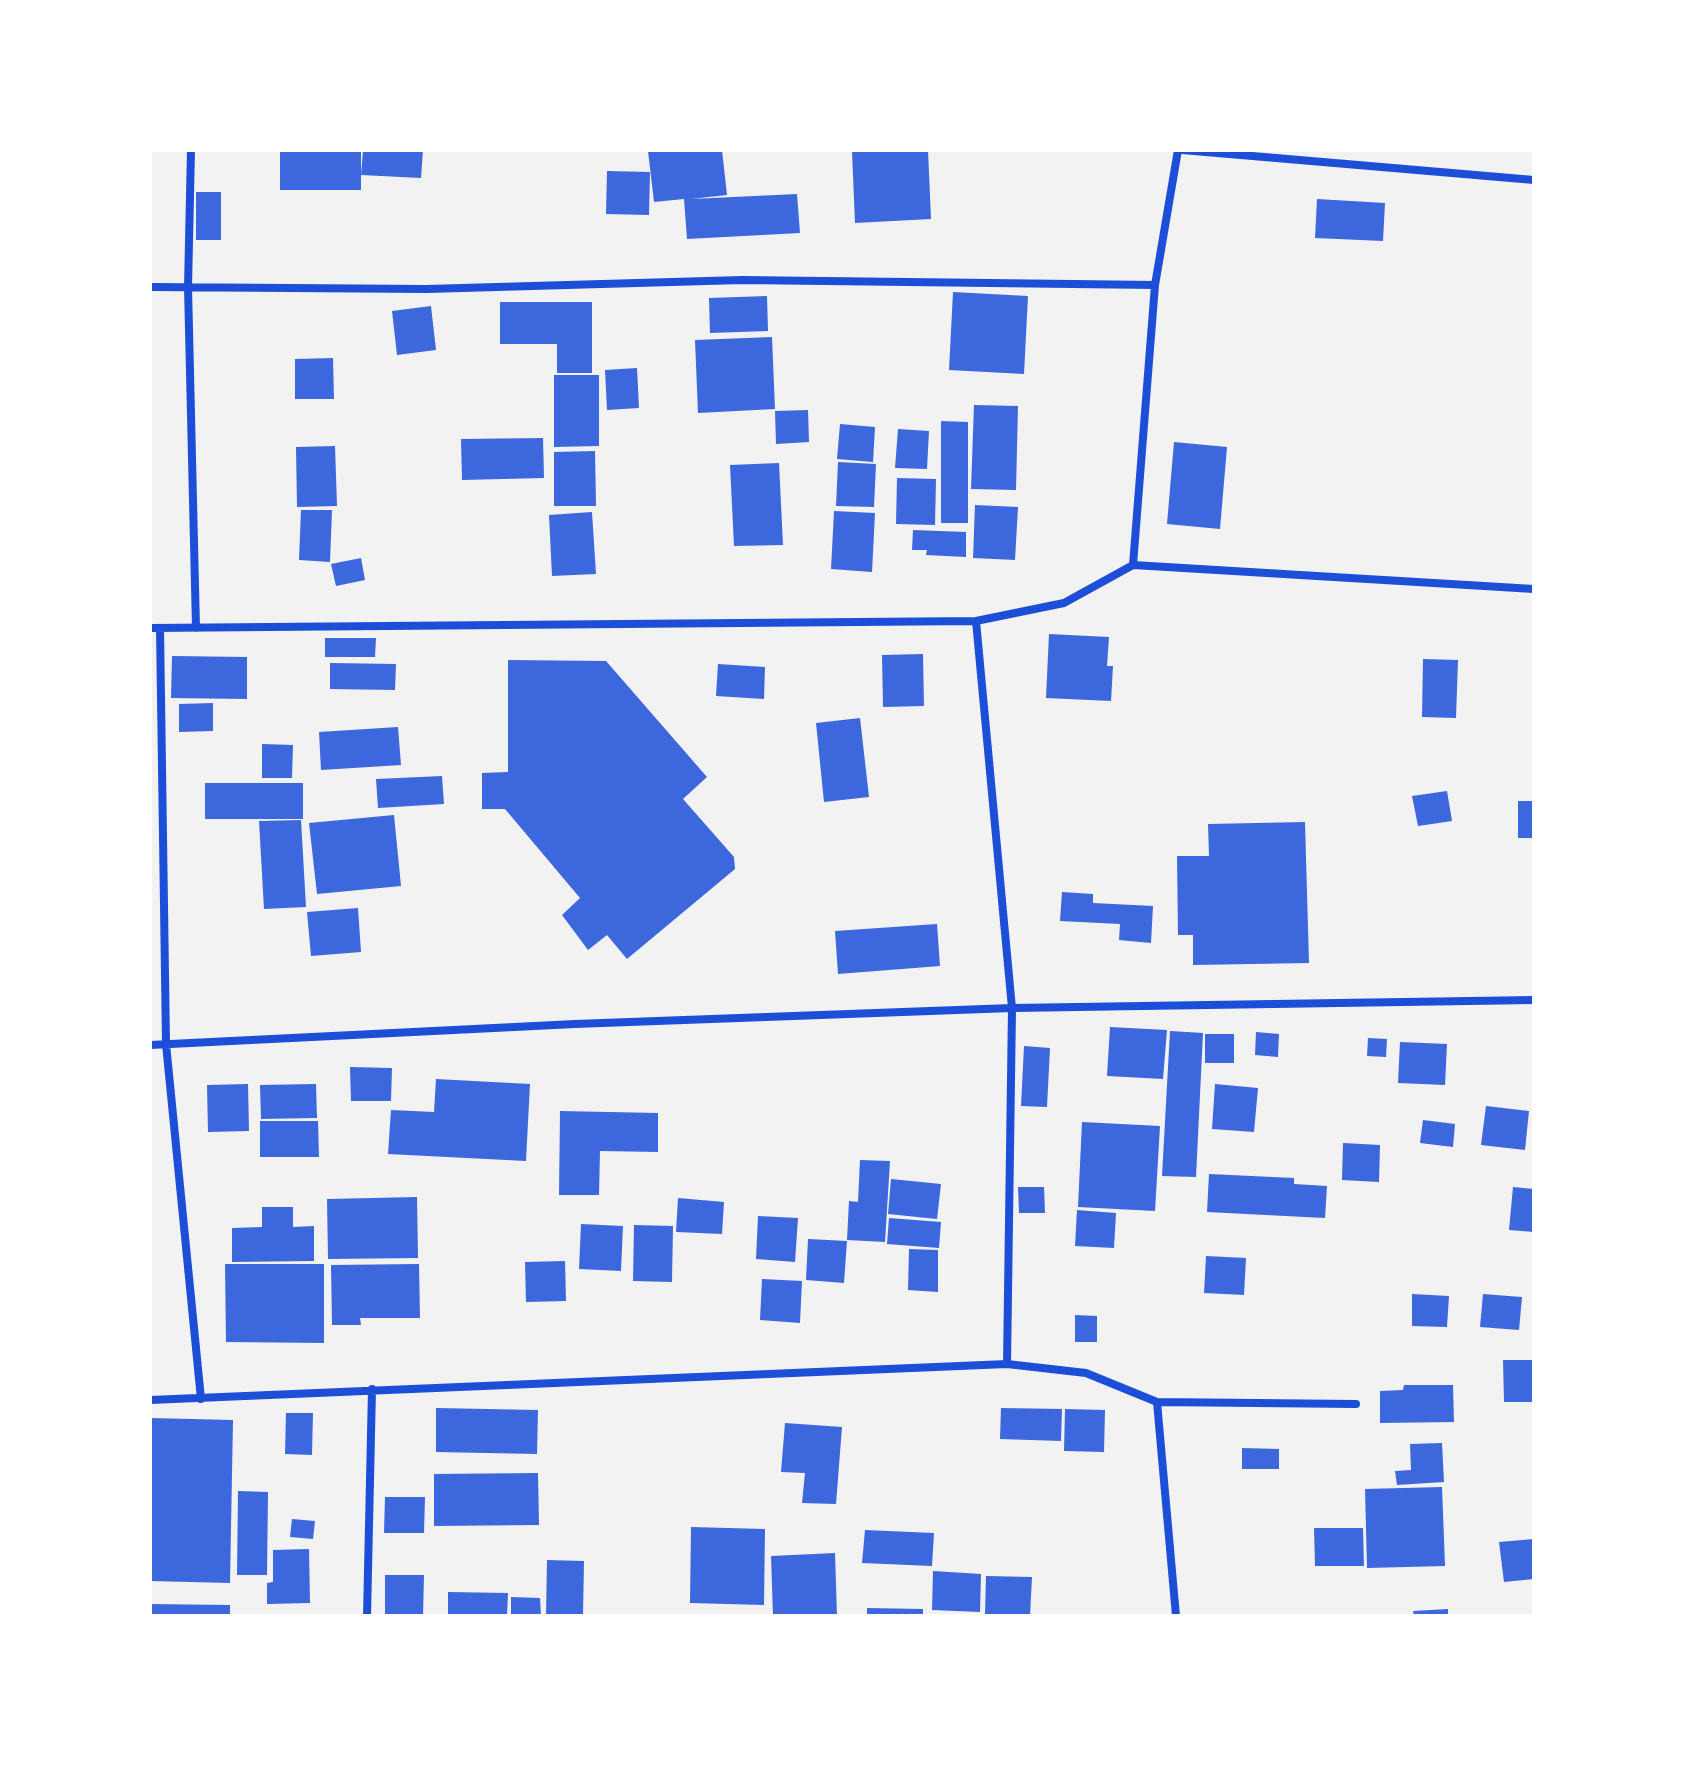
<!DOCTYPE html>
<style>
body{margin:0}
#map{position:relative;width:1684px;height:1766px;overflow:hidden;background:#f2f2f2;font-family:Overpass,sans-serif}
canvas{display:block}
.frame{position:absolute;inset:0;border:152px solid #fff;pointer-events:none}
</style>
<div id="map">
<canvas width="1684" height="1766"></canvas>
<div class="frame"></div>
</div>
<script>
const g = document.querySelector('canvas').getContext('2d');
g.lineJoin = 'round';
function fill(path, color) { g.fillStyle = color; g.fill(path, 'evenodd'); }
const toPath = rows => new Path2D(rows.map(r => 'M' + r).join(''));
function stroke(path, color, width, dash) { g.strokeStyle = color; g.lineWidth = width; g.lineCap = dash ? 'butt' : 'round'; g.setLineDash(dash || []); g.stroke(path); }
const building = toPath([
 [280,150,361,150,361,190,280,190],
 [363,150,423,150,421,178,361,175],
 [722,150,727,195,691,199,797,194,800,233,687,239,684,199,654,202,648,151],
 [928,150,931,219,855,223,852,151],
 [607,171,650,172,649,215,606,214],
 [196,192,221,192,221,240,196,240],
 [1317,199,1385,203,1383,241,1315,238],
 [953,292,1028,296,1024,374,949,370],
 [767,296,768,331,710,333,709,298],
 [500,302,592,302,592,373,557,373,557,344,500,344],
 [431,306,436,350,397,355,392,311],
 [772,337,775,409,698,413,695,340],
 [333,358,334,399,295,399,295,359],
 [637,368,639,408,607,410,605,370],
 [554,375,599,375,599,446,554,447],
 [974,405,1018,406,1016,490,971,489],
 [808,410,809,442,776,444,775,411],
 [941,421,968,422,968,523,941,523],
 [840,424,875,427,873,462,837,459],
 [898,429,929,431,927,469,895,468],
 [543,438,544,478,462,480,461,439],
 [1174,442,1227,447,1220,529,1167,524],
 [335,446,337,506,297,507,296,447],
 [595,451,596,506,554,506,554,452],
 [838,462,876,464,874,507,836,506],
 [779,463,783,545,734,546,730,465],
 [897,478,936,479,935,525,896,524],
 [975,505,1018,507,1015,560,973,558],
 [301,510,332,510,330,562,299,560],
 [834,511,875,513,872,572,831,569],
 [592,512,596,574,552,576,549,515],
 [913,530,966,532,966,557,926,555,927,550,912,550],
 [361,558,365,580,336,586,331,564],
 [1049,634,1109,637,1107,666,1113,666,1111,701,1046,698],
 [325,638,376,638,375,657,325,657],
 [923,654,924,706,883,707,882,655],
 [172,656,247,657,247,699,171,698],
 [1423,659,1458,660,1456,718,1422,717],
 [508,660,606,661,707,777,683,799,734,857,735,869,627,959,607,935,588,950,562,915,580,898,505,809,482,809,482,773,508,772],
 [330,663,396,664,395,690,330,689],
 [718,664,765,667,764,699,716,696],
 [213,703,213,731,179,732,179,704],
 [860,718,869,797,824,802,816,723],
 [398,727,401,765,321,770,319,732],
 [262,744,293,745,292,778,262,778],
 [442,776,444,804,378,808,376,779],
 [205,783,303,783,303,819,205,819],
 [1447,791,1452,821,1418,826,1412,796],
 [1518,801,1534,801,1534,838,1518,838],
 [394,815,401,886,317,894,309,823],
 [301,820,306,907,264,909,259,821],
 [1305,822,1309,963,1193,965,1193,935,1178,935,1177,856,1209,856,1208,824],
 [1062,892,1093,894,1093,903,1153,906,1151,943,1119,940,1120,924,1060,921],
 [358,908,361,952,311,956,307,912],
 [937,924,940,966,838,974,835,931],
 [1110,1027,1167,1030,1163,1079,1107,1076],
 [1170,1031,1203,1033,1196,1177,1162,1176],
 [1256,1032,1279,1034,1278,1057,1255,1055],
 [1205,1034,1234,1034,1234,1063,1205,1063],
 [1368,1038,1387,1039,1386,1057,1367,1056],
 [1400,1042,1447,1044,1445,1085,1398,1083],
 [1024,1046,1050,1048,1047,1107,1021,1106],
 [350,1067,392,1068,391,1101,351,1101],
 [436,1079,530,1084,526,1161,388,1154,391,1110,434,1112],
 [248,1084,249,1131,208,1132,207,1085],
 [316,1084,317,1118,261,1119,260,1085],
 [1215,1084,1258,1088,1254,1132,1212,1129],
 [1486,1106,1529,1111,1525,1150,1481,1145],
 [560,1111,658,1113,658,1152,600,1151,599,1195,559,1195],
 [1423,1120,1455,1124,1453,1147,1420,1143],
 [260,1121,318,1121,319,1157,260,1157],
 [1082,1122,1160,1126,1155,1211,1078,1207],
 [1343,1143,1380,1145,1379,1182,1342,1180],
 [860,1160,890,1161,885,1242,847,1240,849,1201,858,1202],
 [1209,1174,1294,1178,1294,1184,1327,1186,1325,1218,1207,1212],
 [891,1179,941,1184,937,1219,888,1214],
 [1018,1187,1044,1187,1045,1213,1019,1213],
 [1513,1187,1534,1189,1534,1232,1509,1230],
 [417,1197,418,1258,328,1259,327,1199],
 [678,1198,724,1202,722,1234,676,1232],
 [262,1207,293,1207,293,1227,314,1226,314,1261,232,1262,232,1228,262,1227],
 [1077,1210,1116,1213,1114,1248,1075,1246],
 [758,1216,798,1218,795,1262,756,1259],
 [889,1218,941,1222,939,1248,887,1244],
 [581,1224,623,1226,621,1271,579,1269],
 [634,1225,673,1226,672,1282,633,1281],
 [808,1239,847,1241,844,1283,806,1280],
 [909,1249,938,1250,938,1292,908,1290],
 [1206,1256,1246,1258,1244,1295,1204,1293],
 [565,1261,566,1301,526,1302,525,1262],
 [225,1264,324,1264,324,1343,226,1342],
 [419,1264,420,1318,360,1318,361,1325,332,1325,331,1265],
 [762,1279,802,1281,800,1323,760,1320],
 [1412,1294,1449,1296,1447,1327,1412,1326],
 [1483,1294,1522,1297,1519,1330,1480,1327],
 [1075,1315,1097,1316,1097,1342,1075,1342],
 [1503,1360,1534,1360,1534,1402,1504,1402],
 [1404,1385,1453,1385,1454,1422,1380,1423,1380,1391,1403,1390],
 [436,1408,538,1410,537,1454,436,1452],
 [1001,1408,1062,1409,1061,1441,1000,1439],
 [1065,1409,1105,1410,1104,1452,1064,1451],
 [286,1413,313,1413,312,1455,285,1454],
 [150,1418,233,1420,230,1583,150,1581],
 [785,1423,842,1427,836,1504,802,1503,805,1473,781,1472],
 [1442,1443,1444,1482,1397,1485,1395,1471,1411,1470,1410,1444],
 [1242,1448,1279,1449,1279,1469,1242,1469],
 [538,1473,539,1525,434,1526,434,1474],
 [1442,1487,1445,1566,1367,1568,1365,1489],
 [238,1491,268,1492,267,1575,237,1575],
 [385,1497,425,1497,424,1533,384,1533],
 [292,1519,315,1521,313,1539,290,1537],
 [691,1527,765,1529,764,1605,690,1603],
 [1314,1528,1363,1528,1364,1566,1315,1566],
 [865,1530,934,1533,932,1566,862,1563],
 [1534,1539,1534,1579,1504,1582,1499,1542],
 [309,1549,310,1603,267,1604,267,1583,273,1582,273,1550],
 [835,1553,837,1616,773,1616,771,1556],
 [547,1560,584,1561,583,1616,546,1616],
 [933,1571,981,1574,980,1612,932,1610],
 [385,1575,424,1575,423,1616,385,1616],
 [986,1576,1032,1577,1030,1616,985,1614],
 [448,1592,508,1593,507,1616,448,1616],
 [511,1597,540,1598,541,1616,511,1616],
 [150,1604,230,1605,230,1616,150,1616],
 [867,1608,923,1609,923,1616,867,1616],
 [1448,1609,1448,1616,1414,1616,1413,1611]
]);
const minor = toPath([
 [191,150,188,287,196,628],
 [1182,150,1534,180],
 [150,287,427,289,742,280,1155,285],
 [1133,565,1534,589],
 [976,621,1012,1008,1007,1364],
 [150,628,976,621,1064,603,1133,565,1155,285,1178,150],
 [160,628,166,1044,201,1399],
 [150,1045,575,1024,1012,1008,1534,1000],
 [150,1400,1007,1364,1086,1373,1157,1402,1356,1404],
 [1157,1402,1176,1616],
 [367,1616,372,1389]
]);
fill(building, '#3d67dc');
stroke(minor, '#1d4ed8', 8);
</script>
